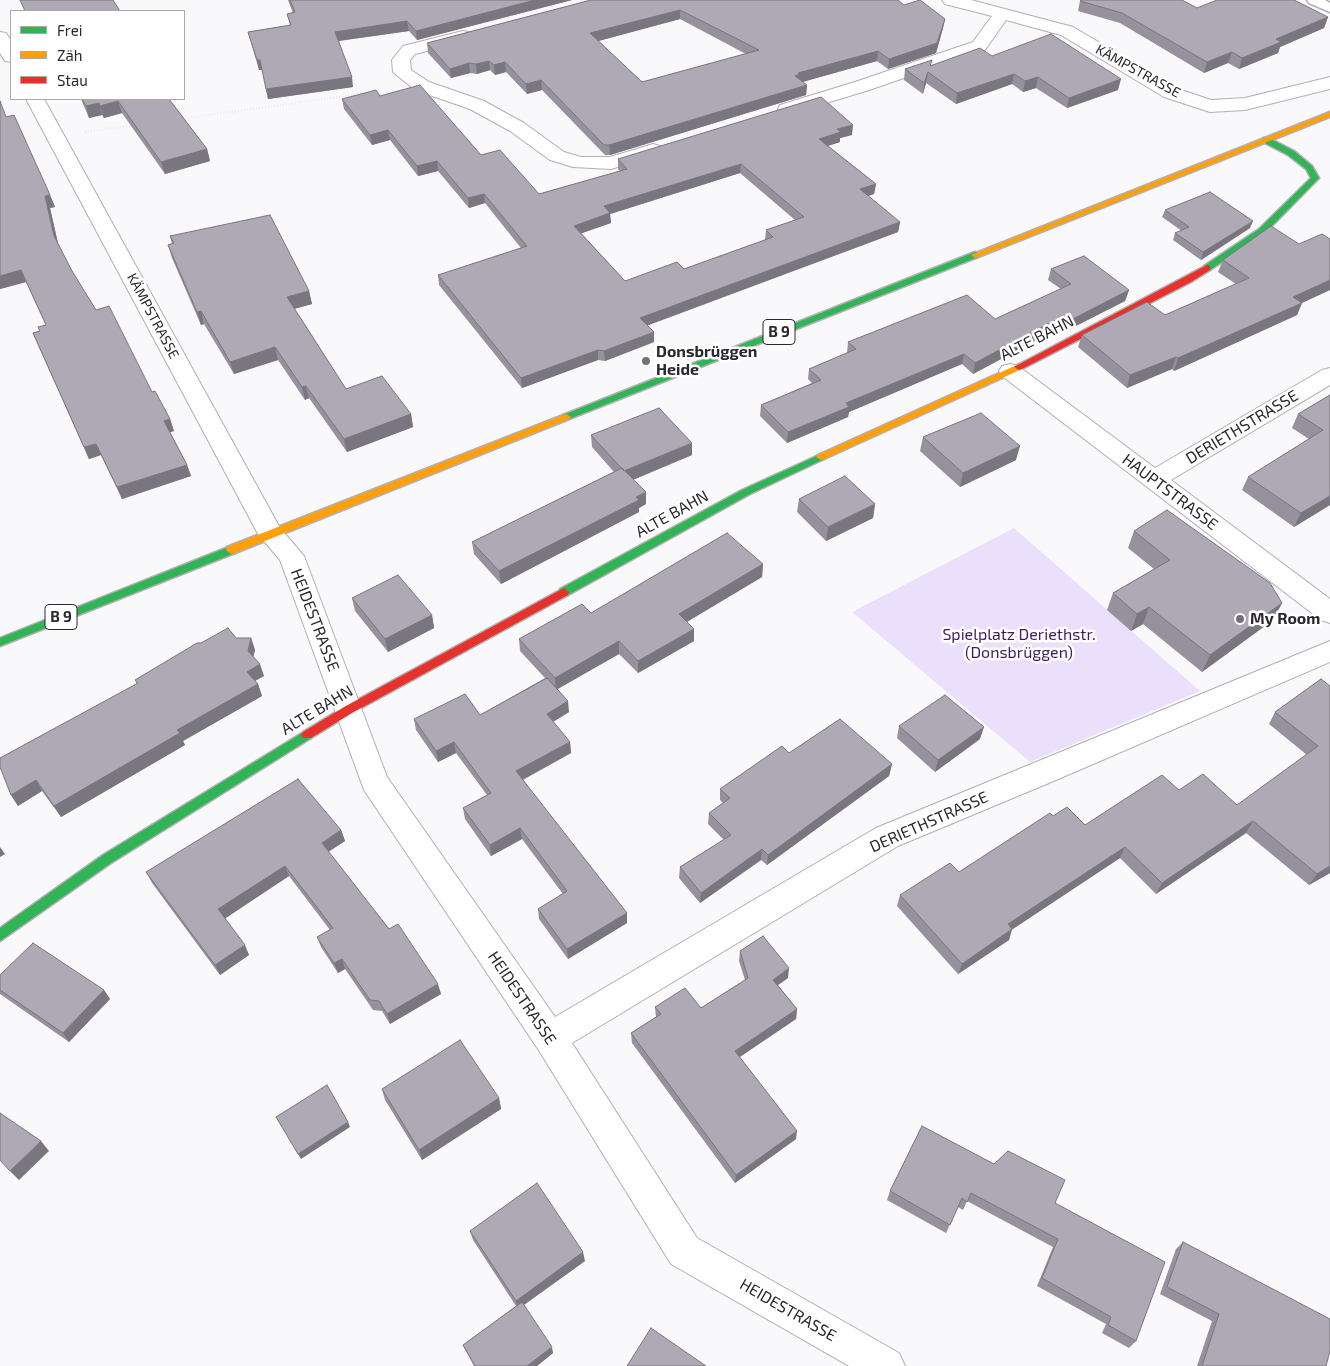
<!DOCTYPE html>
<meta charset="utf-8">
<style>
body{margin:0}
#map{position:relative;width:1330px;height:1366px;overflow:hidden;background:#f9f8fb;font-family:"Exo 2",sans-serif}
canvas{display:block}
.legend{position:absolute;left:10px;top:10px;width:175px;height:90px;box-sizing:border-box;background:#fff;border:1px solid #aaa9ac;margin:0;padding:6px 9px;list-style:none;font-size:15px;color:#2b2730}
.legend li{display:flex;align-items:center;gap:10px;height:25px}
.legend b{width:25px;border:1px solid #aaa9ac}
</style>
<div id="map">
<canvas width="1330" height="1366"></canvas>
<ul class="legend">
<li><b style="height:6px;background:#30b455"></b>Frei</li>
<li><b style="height:6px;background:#ff9f0a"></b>Zäh</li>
<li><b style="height:6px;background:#e5322d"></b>Stau</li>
</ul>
</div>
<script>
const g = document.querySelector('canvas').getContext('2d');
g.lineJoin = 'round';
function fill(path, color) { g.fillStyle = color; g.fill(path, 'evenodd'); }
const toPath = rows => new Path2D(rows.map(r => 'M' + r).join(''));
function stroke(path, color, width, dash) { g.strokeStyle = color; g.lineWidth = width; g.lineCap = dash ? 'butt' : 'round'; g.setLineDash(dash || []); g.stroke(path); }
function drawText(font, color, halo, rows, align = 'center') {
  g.font = font + ' "Exo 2",sans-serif'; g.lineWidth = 5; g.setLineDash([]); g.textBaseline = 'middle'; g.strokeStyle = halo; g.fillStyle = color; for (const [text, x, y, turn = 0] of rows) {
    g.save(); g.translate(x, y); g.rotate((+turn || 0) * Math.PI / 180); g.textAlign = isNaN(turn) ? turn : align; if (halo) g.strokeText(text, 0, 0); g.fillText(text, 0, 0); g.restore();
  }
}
const green = toPath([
 [1014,528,1200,691,1030,762,852,612]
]);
const path = toPath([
 [179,119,361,94],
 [85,132,134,125]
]);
const lane = toPath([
 [1307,0,1325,0,1330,3,1330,12,1309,3,1307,0]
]);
const street = toPath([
 [942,0,971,0,1073,27,1178,89,1211,100,1245,98,1330,77,1330,89,1245,110,1210,112,1164,97,1061,35,1006,20,985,50,869,90,794,113,787,115,780,113,778,109,780,105,855,82,973,42,992,16,945,4,942,0],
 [463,31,469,32,472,36,469,40,415,54,410,60,411,70,429,82,484,101,524,123,564,152,581,157,610,157,653,144,660,146,663,150,660,154,611,169,573,167,550,160,510,131,470,109,415,90,393,72,392,60,403,46,463,31],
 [0,32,6,33,11,41,11,62,5,61,0,53,0,32],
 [26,99,44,99,280,528,304,556,387,777,555,1017,876,828,1330,641,1330,662,1056,780,898,846,572,1043,697,1238,899,1353,905,1366,849,1366,671,1264,538,1049,364,790,280,560,258,534,26,99],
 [1010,364,1018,366,1155,468,1322,370,1330,368,1330,385,1171,480,1330,599,1330,623,1321,620,1002,376,999,371,1002,366,1010,364]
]);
const fast = toPath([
 [1263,138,1269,138,1294,151,1312,166,1319,178,1265,233,1210,270,1204,270,1204,266,1259,229,1311,178,1306,169,1288,155,1263,142,1263,138],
 [975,252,978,253,978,257,569,419,566,420,561,417,563,415,975,252],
 [821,454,824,455,826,457,824,459,750,494,568,595,560,595,559,592,560,589,742,490,821,454],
 [231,546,235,547,236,550,235,553,0,646,0,638,231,546],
 [307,730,311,732,313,735,311,738,111,863,0,941,0,928,103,855,307,730]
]);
const slow = toPath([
 [1330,112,1330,117,978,257,975,258,971,255,1330,112],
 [1019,364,1024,367,1022,369,824,459,821,460,816,457,818,455,1019,364],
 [566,414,571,417,569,419,235,553,231,554,226,550,227,547,566,414]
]);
const jam = toPath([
 [1207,265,1210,266,1210,270,1191,282,1022,369,1019,370,1014,367,1207,265],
 [564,588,569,592,568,595,352,713,311,738,303,738,301,735,303,732,344,707,564,588]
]);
const wall = toPath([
 [288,0,572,0,417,40,409,31,339,41,353,87,268,99,262,70,259,70,248,32,290,25,287,14,293,13],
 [591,0,904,5,945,19,943,28,936,53,888,69,877,61,802,82,807,85,806,95,610,155,605,155,542,90,527,94,506,72,495,75,490,70,477,74,470,73,451,78,428,53,427,43],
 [680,19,746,54,642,82,598,41],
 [1080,1,1197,8,1328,17,1324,28,1280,47,1278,53,1239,69,1228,63,1204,73,1120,23,1078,11],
 [992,56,1118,90,1067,108,1036,88,1023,92,1012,84,956,104,926,83,923,94,904,80,905,69],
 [380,96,481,155,539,194,620,171,618,169,618,159,852,135,840,138,840,142,828,146,876,184,874,194,868,196,900,222,898,232,647,325,654,342,605,361,598,360,522,388,439,285,438,275,521,248,485,203,469,208,438,171,418,176,390,140,372,145,344,109,342,99],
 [740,173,795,220,766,230,765,240,684,269,625,281,581,233,611,223,610,214],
 [81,99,169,99,207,149,210,161,165,174,122,113,104,118,102,115,89,118],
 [6,117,50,195,55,207,50,208,58,243,72,271,96,310,170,419,174,431,170,432,187,465,191,476,122,499,101,455,89,459,38,345,33,333,40,331,46,325,26,282,0,289],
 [1165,210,1250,228,1201,260,1173,240,1175,233,1182,231,1162,217],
 [170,236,309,291,312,304,294,309,346,389,411,414,413,427,347,452,309,398,305,400,278,360,234,374,204,324,201,325,172,258,168,245,172,244],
 [1223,260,1330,290,1302,303,1297,315,1174,371,1172,369,1127,388,1078,347,1082,335,1165,315,1236,284,1218,272],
 [1051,269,1129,290,1125,301,1062,333,1057,329,973,374,962,364,849,412,848,417,787,443,760,416,761,405,812,383,808,379,809,369,847,353,848,342,995,319,1061,289,1048,280],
 [1330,395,1330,505,1294,527,1242,490,1248,477,1309,439,1292,428,1298,414],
 [591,435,692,455,633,480,646,504,639,508,639,512,501,584,474,554,472,542,614,472,592,447],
 [923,437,1016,460,960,487,920,451],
 [799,499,875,504,873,518,826,541,797,512],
 [1134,531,1282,603,1273,620,1202,672,1143,624,1131,631,1107,610,1113,593,1154,569,1128,548],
 [763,564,762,577,687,622,694,629,694,641,638,673,619,654,557,689,569,712,553,722,570,742,571,753,523,780,627,923,568,959,539,919,538,909,563,894,522,839,491,856,465,819,463,808,487,795,456,753,438,762,416,730,414,719,480,715,545,678,520,651,519,639,591,613],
 [352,598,432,615,434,628,388,652,355,611],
 [236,638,251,638,255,650,253,657,264,676,255,681,258,684,262,696,183,741,185,745,61,817,42,791,18,806,11,795,137,684,135,680,201,643],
 [1321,679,1330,873,1309,885,1246,833,1156,894,1120,858,1012,929,1009,940,958,974,897,906,900,895,959,872,1053,816,1085,825,1179,790,1237,805,1307,755,1269,724,1275,712],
 [899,726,980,739,935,772,897,738],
 [789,753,892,764,889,776,767,865,761,860,700,903,679,878,680,867,724,840,708,824,709,813,723,803,720,800,720,789],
 [341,830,345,841,328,852,441,994,390,1024,382,1011,373,1010,345,969,338,973,321,947,317,937,330,930,289,876,225,918,249,955,220,975,152,883,146,872],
 [740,951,788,978,778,985,797,1009,796,1019,739,1057,796,1139,735,1183,632,1043,631,1033,656,1017,655,1007,701,1008,745,980,739,961],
 [0,975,104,990,110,999,69,1042,0,994],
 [382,1089,499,1098,501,1109,422,1160,385,1100],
 [922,1126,1055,1203,1136,1341,1129,1348,1102,1333,1106,1324,1037,1286,1053,1247,967,1201,963,1210,958,1207,946,1233,887,1200,890,1191],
 [470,1231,585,1261,524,1305,553,1353,537,1366,474,1366,466,1351,463,1345,516,1306,473,1240],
 [1183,1242,1326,1366,1197,1366,1212,1321,1160,1294,1176,1249]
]);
const shadedWall = toPath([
 [535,0,572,0,417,40,416,31],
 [680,10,680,19,591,43,590,33],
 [1328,17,1324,28,1280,47,1278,53,1239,69,1242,58,1276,39],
 [945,19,943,28,936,53,888,69,889,59],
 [407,21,409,31,337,41,335,32],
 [878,51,877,61,799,83,795,76,798,73],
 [1232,52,1228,63,1204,73,1207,62],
 [257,60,260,60,263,70,259,70],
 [489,61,490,70,477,74,476,64],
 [505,62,506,72,495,75,494,65],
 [469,63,470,73,451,78,450,69],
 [928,72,926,83,923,94,924,83],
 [1014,74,1012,84,956,104,957,93],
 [352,77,353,87,268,99,266,89],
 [1038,77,1036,88,1023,92,1025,81],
 [1121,79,1118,90,1067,108,1069,98],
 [541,80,542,90,527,94,526,84],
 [807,85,806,95,610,155,609,145],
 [118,101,122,113,104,118,100,106],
 [99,103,102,115,89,118,86,106],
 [853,125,852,135,840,138,840,142,818,149,819,139,837,129],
 [388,130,390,140,372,145,370,135],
 [207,149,210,161,165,174,161,162],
 [437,161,438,171,418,176,417,166],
 [741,164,740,173,610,214,611,223,574,236,574,226,604,206],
 [876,184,874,194,859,199,860,189],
 [484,194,485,203,469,208,468,198],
 [50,195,55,207,50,208,59,248,54,236,45,196],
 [1253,221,1250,228,1201,260,1203,252],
 [900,222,898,232,641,328,640,318],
 [21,270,26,282,0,289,0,276],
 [1330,280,1330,290,1288,309,1293,297],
 [1129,290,1125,301,1062,333,1065,323],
 [309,291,312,304,290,310,287,297],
 [1302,303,1297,315,1174,371,1178,358],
 [201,311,204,324,201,325,197,312],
 [1059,318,1057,329,973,374,975,363],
 [654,332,654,342,605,361,604,351],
 [275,347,278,360,234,374,230,362],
 [598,350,598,360,522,388,521,378],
 [964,354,962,364,849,412,848,417,787,443,788,432,846,403],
 [1176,357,1172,369,1127,388,1130,375],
 [306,386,309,398,305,400,302,387],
 [411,414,413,427,347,452,344,439],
 [170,419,174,431,168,433,164,421],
 [692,443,692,455,625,483,624,471],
 [96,444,101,455,89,459,84,447],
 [1020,446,1016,460,960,487,963,473],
 [187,465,191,476,122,499,117,487],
 [646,492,646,504,639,508,639,512,501,584,499,571],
 [1330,496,1330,505,1294,527,1301,513],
 [875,504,873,518,826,541,828,527],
 [763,564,762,577,678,627,679,614],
 [1282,603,1273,620,1202,672,1210,655],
 [1149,607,1143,624,1131,631,1137,614],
 [432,615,434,628,388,652,385,639],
 [694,629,694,641,638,673,638,661],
 [251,638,255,650,252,663,248,651],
 [619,641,619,654,556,690,555,678],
 [260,664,264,676,251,683,247,672],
 [258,684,262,696,183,741,185,745,61,817,54,806,177,730],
 [568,701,569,712,548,725,547,714],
 [984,727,980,739,935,772,938,760],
 [454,742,456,753,438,762,436,751],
 [570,742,571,753,518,782,516,771],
 [892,764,889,776,767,865,768,855],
 [36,780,42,791,18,806,11,795],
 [1253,821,1246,833,1156,894,1162,883],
 [520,828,522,839,491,856,490,845],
 [341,830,345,841,325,854,322,843],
 [0,847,5,854,0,857],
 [1125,847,1120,858,1004,935,1008,924],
 [762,849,761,860,700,903,701,893],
 [285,866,289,876,223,920,218,909],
 [1330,866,1330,873,1309,885,1317,874],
 [627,913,627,923,568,959,567,949],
 [1012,929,1009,940,958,974,962,964],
 [245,945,249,955,220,975,215,965],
 [342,959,345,969,338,973,334,963],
 [789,968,788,978,772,989,773,980],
 [438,984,441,994,390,1024,387,1014],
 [104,990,110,999,69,1042,63,1033],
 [797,1009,796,1019,734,1061,735,1051],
 [499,1098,501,1109,422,1160,419,1150],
 [348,1122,350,1127,301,1159,298,1154],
 [797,1131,796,1139,735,1183,736,1175],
 [41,1141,49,1151,19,1180,10,1171],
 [583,1252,585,1261,518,1309,516,1301],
 [552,1347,553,1353,537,1366,527,1366]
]);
const building = toPath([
 [20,0,113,0,120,11,25,11,20,0],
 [290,0,535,0,416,31,407,21,335,32,352,77,266,89,260,60,257,60,248,32,291,25,287,14,295,12,290,0],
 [591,0,898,0,904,5,920,0,945,19,937,43,889,59,878,51,798,73,799,74,795,76,807,85,609,145,604,145,541,80,526,84,505,62,494,65,489,61,476,64,469,63,450,69,427,43,591,0],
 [680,10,759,50,642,82,590,33,680,10],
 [1082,0,1182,0,1197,8,1217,0,1294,0,1328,17,1276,39,1281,42,1242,58,1232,52,1207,62,1122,13,1080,1,1082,0],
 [1051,34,1121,79,1069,98,1038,77,1025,81,1014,74,957,93,928,72,924,83,905,69,932,60,930,66,980,48,992,56,1051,34],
 [420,85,481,155,500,150,539,194,627,169,618,159,821,97,853,125,837,129,841,132,819,139,876,184,860,189,900,222,640,318,654,332,604,351,598,350,521,378,438,275,527,246,484,194,468,198,437,161,417,166,388,130,370,135,342,99,376,90,380,96,420,85],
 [741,164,804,217,766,230,773,237,684,269,677,262,625,281,574,226,610,213,604,206,741,164],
 [82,99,169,99,207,149,161,162,118,101,100,106,99,103,86,106,82,99],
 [0,101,6,117,14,115,50,195,45,196,54,236,72,271,96,310,109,306,152,392,155,391,170,419,164,421,187,465,117,487,96,444,84,447,33,333,40,331,38,327,46,325,21,270,0,276,0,101],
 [1210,192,1253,221,1203,252,1175,233,1189,227,1165,210,1210,192],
 [270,215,309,291,287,297,346,389,382,376,411,414,344,439,306,386,302,387,275,347,230,362,201,311,197,312,168,245,174,243,170,236,270,215],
 [1271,226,1299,244,1322,234,1330,239,1330,280,1293,297,1302,303,1178,358,1176,357,1130,375,1082,335,1147,302,1165,315,1249,278,1223,260,1271,226],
 [1084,256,1129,290,1065,323,1059,318,975,363,964,354,846,403,849,407,788,432,761,405,821,380,809,369,856,349,848,342,967,295,995,319,1071,284,1051,269,1084,256],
 [1330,395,1330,496,1301,513,1248,477,1323,430,1298,414,1330,395],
 [659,408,692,443,624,471,591,435,659,408],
 [981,413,1020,446,963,473,923,437,981,413],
 [622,468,646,492,636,497,639,500,499,571,472,542,622,468],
 [845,476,875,504,828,527,799,499,845,476],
 [1167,510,1270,583,1282,603,1210,655,1149,607,1137,614,1113,593,1170,560,1134,531,1167,510],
 [727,533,763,564,679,614,694,629,638,661,619,641,555,678,519,639,582,604,591,613,727,533],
 [398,575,432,615,385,639,352,598,398,575],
 [228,628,236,638,251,638,248,651,260,664,247,672,258,684,177,730,180,733,54,806,36,780,11,795,0,767,0,758,138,683,135,680,197,643,201,643,228,628],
 [547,678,568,701,547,714,570,742,516,771,627,913,567,949,538,909,567,891,520,828,490,845,463,808,491,793,454,742,436,751,414,719,465,694,480,715,547,678],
 [1321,679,1330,686,1330,866,1317,874,1253,821,1162,883,1125,847,1008,924,1012,929,962,964,900,895,950,863,959,872,1050,813,1053,816,1067,807,1085,825,1162,775,1179,790,1203,774,1237,805,1318,746,1275,712,1321,679],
 [945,695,984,727,938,760,899,726,945,695],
 [840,719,892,764,768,855,762,849,701,893,680,867,731,835,709,813,730,798,720,789,782,746,789,753,840,719],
 [298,779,341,830,322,843,389,929,398,924,438,984,387,1014,379,1001,370,1000,342,959,334,963,317,937,333,928,285,866,218,909,245,945,215,965,146,872,298,779],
 [763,936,789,968,773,980,797,1009,735,1051,797,1131,736,1175,631,1033,661,1014,655,1007,685,988,701,1008,748,978,740,951,763,936],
 [33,943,104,990,63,1033,0,990,0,975,33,943],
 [460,1040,499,1098,419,1150,382,1089,460,1040],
 [327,1085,348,1122,298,1154,276,1117,327,1085],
 [0,1113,41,1141,10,1171,0,1160,0,1113],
 [922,1126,994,1164,1008,1151,1065,1180,1055,1203,1165,1262,1136,1341,1108,1325,1111,1317,1042,1278,1058,1239,971,1193,967,1202,962,1198,950,1225,890,1191,922,1126],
 [537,1183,583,1252,516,1301,470,1231,537,1183],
 [1183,1242,1330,1319,1330,1351,1326,1366,1202,1366,1219,1314,1167,1287,1183,1242],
 [522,1302,552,1347,527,1366,475,1366,463,1345,522,1302],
 [651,1328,706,1366,627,1366,651,1328]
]);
const markers = [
 [646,361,5,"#737077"],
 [1240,619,5,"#737077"]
];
const farStreetnames = [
 ["KÄMPSTRASSE",1138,71,29],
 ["KÄMPSTRASSE",153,316,62]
];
const shields = [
 [779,332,32],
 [61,617,32]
];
const shieldNames = [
 ["B 9",779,332],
 ["B 9",61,617]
];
const streetNames = [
 ["ALTE BAHN",1037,338,-27],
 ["DERIETHSTRASSE",1242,427,-31],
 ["HAUPTSTRASSE",1170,492,37],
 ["ALTE BAHN",672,514,-29],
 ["HEIDESTRASSE",315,620,69],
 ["ALTE BAHN",317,710,-31],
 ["DERIETHSTRASSE",929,822,-24],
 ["HEIDESTRASSE",522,998,56],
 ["HEIDESTRASSE",788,1310,30]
];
const poiNames = [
 ["Donsbrüggen",656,352],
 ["Heide",656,370],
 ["My Room",1250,619]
];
const parkNames = [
 ["Spielplatz Deriethstr.",1019,635],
 ["(Donsbrüggen)",1019,653]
];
fill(green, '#eae0fb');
stroke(lane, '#b1afb4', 3);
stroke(street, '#b1afb4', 2);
stroke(fast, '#b1afb4', 3);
stroke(slow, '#b1afb4', 3);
stroke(jam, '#b1afb4', 3);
stroke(path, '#e0dfe1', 2.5, [0.5, 2.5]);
fill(lane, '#fefefe');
fill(street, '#fefefe');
fill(fast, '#30b455');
fill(slow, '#ff9f0a');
fill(jam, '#e5322d');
fill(wall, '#96919c');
fill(shadedWall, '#7a767f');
fill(building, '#aea9b5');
stroke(building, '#7a767f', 1);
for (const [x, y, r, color] of markers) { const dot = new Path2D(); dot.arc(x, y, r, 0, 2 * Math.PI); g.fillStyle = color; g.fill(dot); stroke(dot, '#fff', 2); }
drawText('14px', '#2b2730', '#fff', farStreetnames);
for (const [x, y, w] of shields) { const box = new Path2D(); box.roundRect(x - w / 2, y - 12.5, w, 25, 4); g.fillStyle = '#fff'; g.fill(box); stroke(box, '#2b2730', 1); }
drawText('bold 15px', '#2b2730', null, shieldNames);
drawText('16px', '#2b2730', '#fff', streetNames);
drawText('bold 16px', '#2b2730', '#fff', poiNames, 'left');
drawText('16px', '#3f1c62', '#fff', parkNames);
</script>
